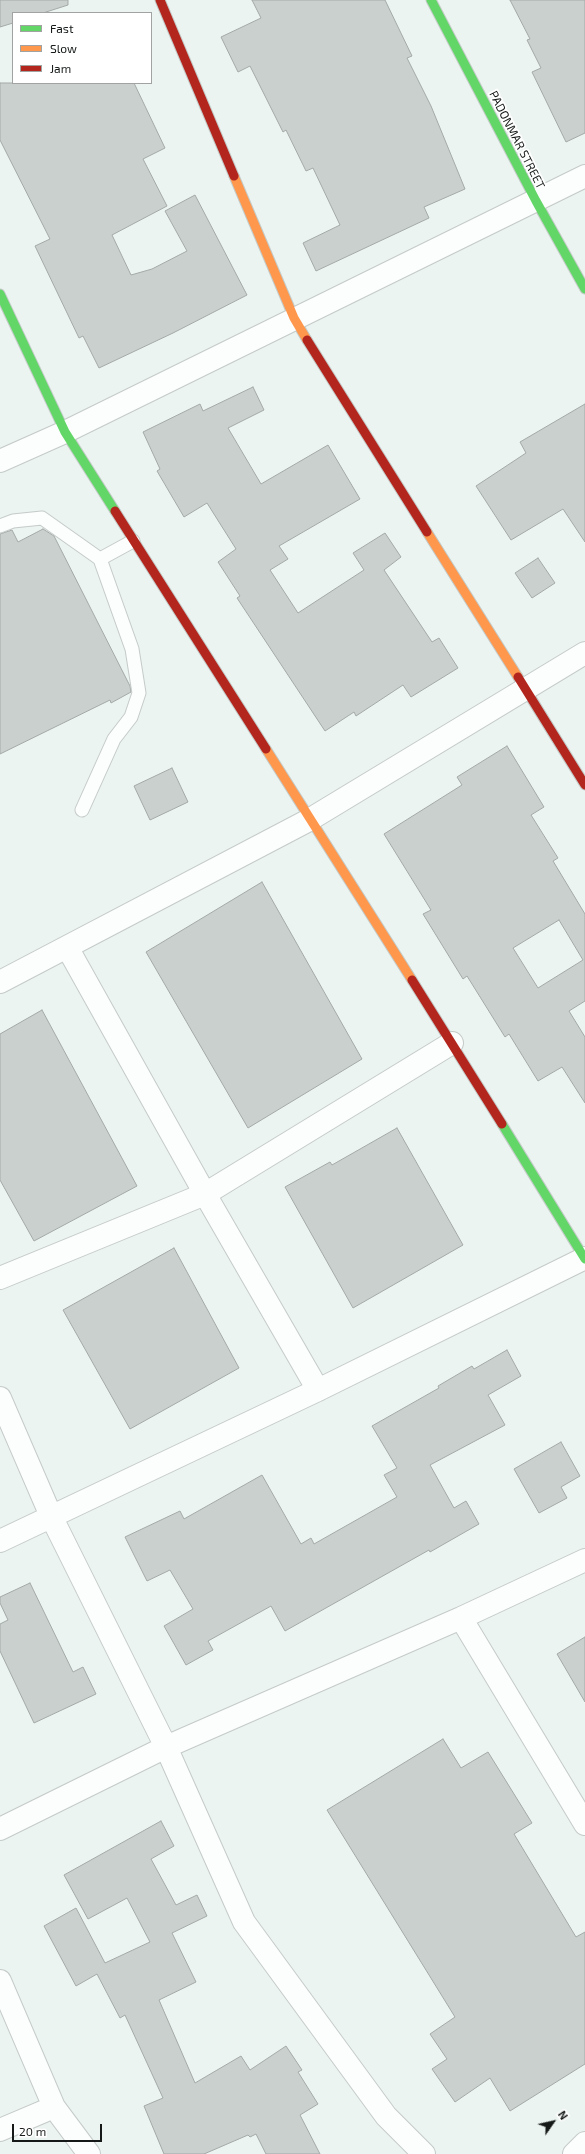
<!DOCTYPE html>
<style>
body{margin:0}
#map{position:relative;width:585px;height:2154px;overflow:hidden;background:#ecf4f1;font-family:"Exo 2",sans-serif}
canvas{display:block}
.legend{position:absolute;left:12px;top:12px;width:140px;height:72px;box-sizing:border-box;background:#fff;border:1px solid #a1a3a3;margin:0;padding:5px 7px;list-style:none;font-size:12px;color:#151a18}
.legend li{display:flex;align-items:center;gap:8px;height:20px}
.legend b{width:20px;border:1px solid #a1a3a3}
.north{position:absolute;left:533px;top:2102px;width:40px;height:40px;-webkit-text-stroke:3px #fff;paint-order:stroke;rotate:56deg;font-size:11px;font-weight:700;line-height:16px;text-align:center;color:#151a18}
.north::after{content:'';display:block;margin:auto;width:14px;height:18px;background:#151a18;clip-path:polygon(50% 0,100% 100%,50% 72%,0 100%)}
.scale{position:absolute;left:12px;top:2124px;width:90px;height:18px;box-sizing:border-box;border:2px solid #151a18;border-top:0;padding-left:5px;font-size:12px;line-height:14px;white-space:nowrap;color:#151a18;-webkit-text-stroke:3px #fff;paint-order:stroke}
</style>
<div id="map">
<canvas width="585" height="2154"></canvas>
<ul class="legend">
<li><b style="height:5px;background:#63d668"></b>Fast</li>
<li><b style="height:5px;background:#ff974d"></b>Slow</li>
<li><b style="height:5px;background:#b3261e"></b>Jam</li>
</ul>
<div class="north">N</div>
<div class="scale">20 m</div>
</div>
<script>
const g = document.querySelector('canvas').getContext('2d');
g.lineJoin = 'round';
function fill(path, color) { g.fillStyle = color; g.fill(path, 'evenodd'); }
const toPath = rows => new Path2D(rows.map(r => 'M' + r).join(''));
function stroke(path, color, width, dash) { g.strokeStyle = color; g.lineWidth = width; g.lineCap = dash ? 'butt' : 'round'; g.setLineDash(dash || []); g.stroke(path); }
function drawText(font, color, halo, rows, align = 'center') {
  g.font = font + ' "Exo 2",sans-serif'; g.lineWidth = 3.5; g.setLineDash([]); g.textBaseline = 'middle'; g.strokeStyle = halo; g.fillStyle = color; for (const [text, x, y, turn = 0] of rows) {
    g.save(); g.translate(x, y); g.rotate((+turn || 0) * Math.PI / 180); g.textAlign = isNaN(turn) ? turn : align; if (halo) g.strokeText(text, 0, 0); g.fillText(text, 0, 0); g.restore();
  }
}
const building = toPath([
 [0,0,68,0,68,5,43,13,13,13,13,23,0,27,0,0],
 [252,0,385,0,412,56,407,58,431,106,465,189,424,207,429,218,316,271,303,243,340,225,313,168,306,171,286,130,283,132,250,66,238,72,221,37,261,18,252,0],
 [510,0,585,0,585,133,566,142,532,72,541,68,527,40,530,39,510,0],
 [0,83,134,83,165,148,143,159,167,206,112,235,131,275,152,269,187,251,165,211,195,195,247,295,173,333,99,368,83,336,79,338,35,246,50,239,0,140,0,83],
 [253,387,264,410,228,428,261,484,328,445,360,499,279,546,288,559,270,570,298,613,364,570,353,553,385,533,401,557,384,570,432,642,439,638,458,668,411,697,403,685,356,716,354,712,325,731,237,598,240,596,218,562,236,549,207,503,184,517,157,471,160,469,143,432,200,404,203,411,253,387],
 [585,404,585,542,563,509,511,540,476,486,526,453,520,442,585,404],
 [43,529,54,536,130,686,131,692,111,703,110,700,0,754,0,534,12,530,18,542,43,529],
 [538,558,555,583,532,598,515,573,538,558],
 [507,746,544,807,531,815,558,858,553,861,585,914,585,1001,569,1011,585,1037,585,1103,562,1067,538,1081,509,1034,505,1037,467,976,463,979,423,914,431,910,384,834,462,785,457,777,507,746],
 [559,920,583,960,538,988,513,948,559,920],
 [172,768,188,802,150,820,134,786,172,768],
 [262,882,362,1059,248,1128,146,952,262,882],
 [42,1010,137,1186,34,1241,0,1180,0,1034,42,1010],
 [397,1128,463,1245,353,1308,285,1187,330,1162,332,1165,397,1128],
 [174,1248,239,1368,130,1429,63,1310,174,1248],
 [507,1350,521,1376,488,1395,505,1425,430,1465,454,1508,466,1501,479,1524,430,1552,429,1550,285,1631,271,1606,208,1641,213,1650,186,1665,164,1626,193,1609,170,1570,147,1581,125,1537,180,1511,184,1519,262,1475,301,1544,311,1538,314,1544,397,1497,384,1475,397,1468,372,1426,439,1388,438,1386,472,1366,474,1369,507,1350],
 [561,1442,580,1476,561,1487,567,1498,539,1513,514,1469,561,1442],
 [30,1583,73,1672,83,1667,96,1694,34,1723,0,1651,0,1624,8,1620,0,1603,0,1597,30,1583],
 [585,1637,585,1702,557,1654,585,1637],
 [443,1739,461,1768,488,1752,532,1823,514,1834,576,1937,585,1932,585,2064,510,2111,490,2078,455,2102,432,2069,447,2059,430,2034,455,2017,327,1810,443,1739],
 [161,1821,174,1846,151,1859,176,1905,197,1895,207,1916,172,1933,196,1982,159,2000,195,2083,241,2056,250,2070,286,2046,302,2070,298,2072,318,2104,300,2115,320,2154,266,2154,256,2134,250,2137,248,2135,204,2154,164,2154,144,2106,163,2098,125,2015,120,2018,97,1974,76,1986,44,1926,76,1908,105,1963,150,1942,127,1898,88,1919,64,1875,161,1821]
]);
const lane = toPath([
 [0,526,13,521,42,518,100,559,133,541],
 [82,810,114,739,131,717,139,693,132,649,100,559]
]);
const street = toPath([
 [0,461,65,432,585,176],
 [67,947,205,1194,318,1390],
 [0,982,309,820,585,653],
 [0,1278,205,1194,452,1043],
 [0,1398,51,1516,166,1747,244,1922,386,2116,424,2154],
 [0,1541,318,1390,585,1258],
 [461,1618,585,1824],
 [0,1829,166,1747,461,1618,585,1560],
 [0,1981,54,2107,89,2154],
 [0,2130,54,2107],
 [574,2154,585,2143]
]);
const fast = toPath([
 [431,0,536,201,585,289],
 [0,294,65,432,115,511],
 [502,1124,585,1259]
]);
const slow = toPath([
 [234,176,294,318,307,340],
 [427,532,518,677],
 [266,749,412,980]
]);
const jam = toPath([
 [160,0,234,176],
 [307,340,427,532],
 [115,511,266,749],
 [518,677,585,785],
 [412,980,502,1124]
]);
const streetNames = [
 ["PADONMAR STREET",517,140,63]
];
fill(building, '#c9d0cd');
stroke(building, '#a3a9a7', 1);
stroke(lane, '#c4cbc8', 15);
stroke(street, '#c4cbc8', 24);
stroke(fast, '#c4cbc8', 11);
stroke(slow, '#c4cbc8', 11);
stroke(jam, '#c4cbc8', 11);
stroke(lane, '#fcfdfd', 13);
stroke(street, '#fcfdfd', 22);
stroke(fast, '#63d668', 9);
stroke(slow, '#ff974d', 9);
stroke(jam, '#b3261e', 9);
drawText('12px', '#151a18', '#fff', streetNames);
</script>
